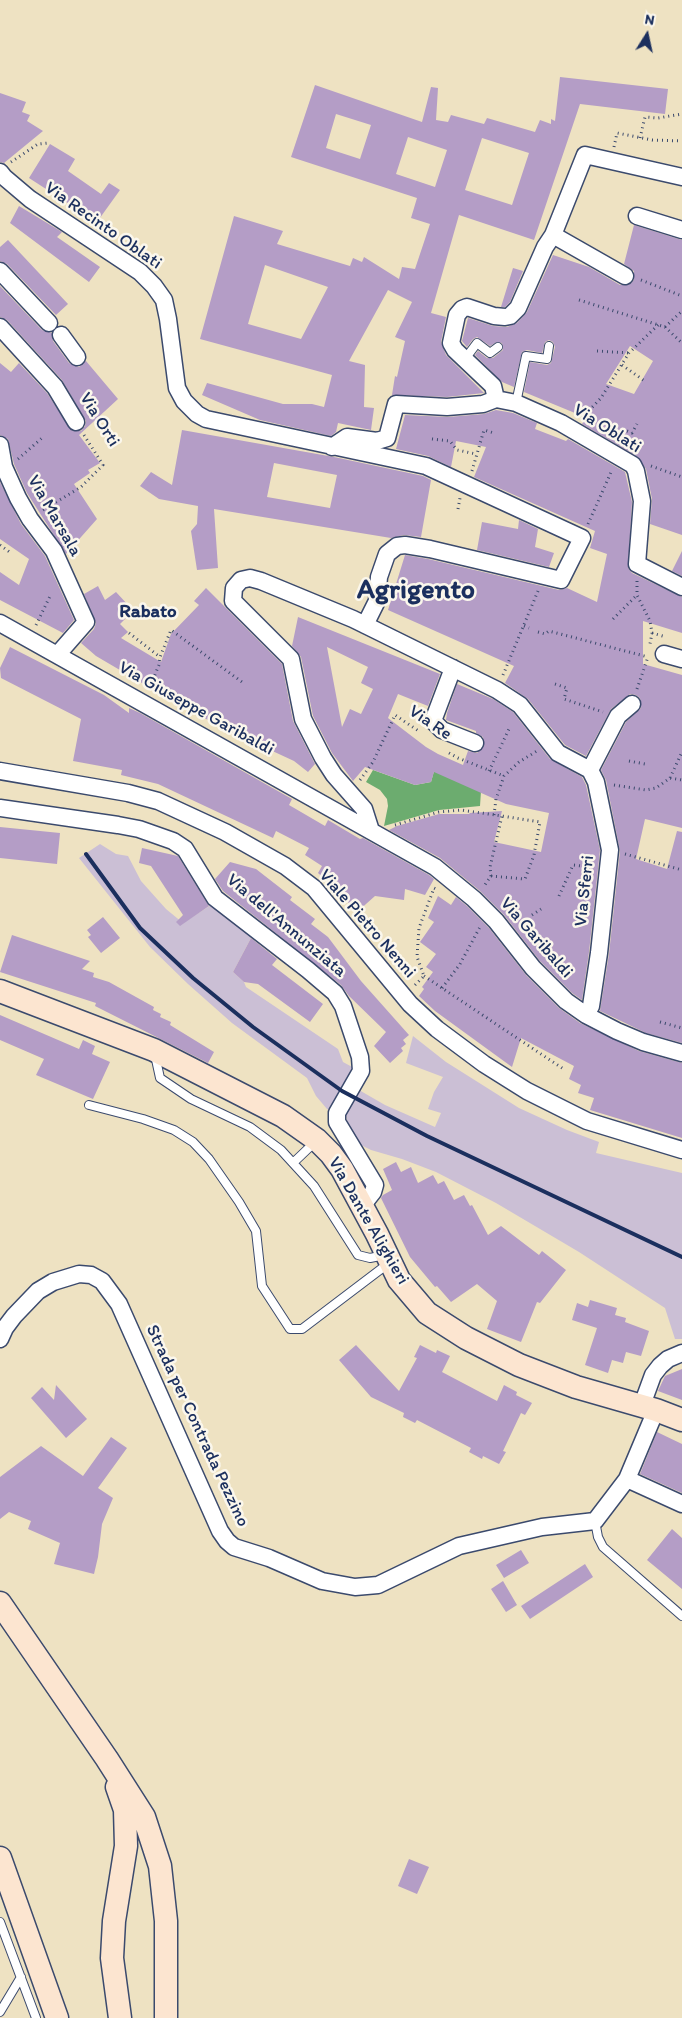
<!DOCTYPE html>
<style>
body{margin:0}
#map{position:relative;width:682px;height:2018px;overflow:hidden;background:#eee2c2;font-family:Itim,sans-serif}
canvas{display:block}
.north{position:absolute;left:622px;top:10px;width:50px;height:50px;-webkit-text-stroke:4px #fbf7ec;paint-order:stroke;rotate:10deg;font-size:14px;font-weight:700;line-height:20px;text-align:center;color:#1b2f5e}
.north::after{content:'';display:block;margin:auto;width:18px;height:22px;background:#1b2f5e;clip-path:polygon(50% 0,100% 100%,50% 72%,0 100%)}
</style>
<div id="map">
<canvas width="682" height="2018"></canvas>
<div class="north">N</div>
</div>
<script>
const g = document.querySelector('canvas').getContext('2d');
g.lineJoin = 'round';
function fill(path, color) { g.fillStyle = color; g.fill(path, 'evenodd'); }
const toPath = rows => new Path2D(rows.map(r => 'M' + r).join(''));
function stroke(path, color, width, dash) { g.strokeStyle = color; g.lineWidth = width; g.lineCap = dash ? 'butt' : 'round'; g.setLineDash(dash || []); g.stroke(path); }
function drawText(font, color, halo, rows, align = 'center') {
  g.font = font + ' Itim,sans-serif'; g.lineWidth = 5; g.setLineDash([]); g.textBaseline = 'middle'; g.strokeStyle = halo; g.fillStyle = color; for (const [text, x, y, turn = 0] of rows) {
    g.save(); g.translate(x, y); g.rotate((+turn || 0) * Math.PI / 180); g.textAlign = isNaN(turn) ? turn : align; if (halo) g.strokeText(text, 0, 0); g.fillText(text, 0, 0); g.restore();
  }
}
const industrial = toPath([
 [100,844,116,854,128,856,141,881,166,909,183,923,211,905,252,936,233,972,244,982,246,987,338,1049,343,1062,354,1068,359,1090,385,1105,435,1127,441,1113,428,1109,434,1092,443,1077,406,1063,413,1036,446,1062,519,1108,567,1130,599,1142,596,1153,682,1173,682,1339,675,1339,665,1308,579,1252,496,1203,436,1172,402,1159,371,1150,357,1143,349,1129,346,1115,348,1107,332,1111,327,1109,316,1096,307,1078,232,1023,188,984,150,947,79,858]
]);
const forest = toPath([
 [373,770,415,785,431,782,434,771,481,791,480,806,439,810,384,826,388,806,387,799,380,790,366,782]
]);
const building = toPath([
 [560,77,668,89,665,114,580,104,534,240,459,215,431,313,446,317,441,342,446,355,484,393,447,397,392,395,395,376,397,377,405,341,395,337,412,302,388,290,349,361,365,365,364,407,374,408,371,430,338,423,336,432,331,436,260,420,202,395,207,383,283,404,312,404,324,407,332,375,200,339,234,216,283,231,277,244,350,266,353,258,362,262,364,257,399,279,402,267,415,269,430,224,411,218,417,198,291,157,315,85,422,122,431,87,438,88,436,120,448,122,451,115,484,124,487,118,535,132,540,120,551,124,551,119,555,121],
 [336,114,371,125,360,159,326,148],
 [408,137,447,150,435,187,396,174],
 [482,138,529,153,512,205,465,190],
 [265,265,328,287,301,339,248,324],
 [0,93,26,102,22,112,30,115,27,121,43,131,4,163,0,162],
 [50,144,75,159,68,171,101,194,109,183,120,190,97,222,29,178],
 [19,206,62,232,57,237,100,267,89,282,10,223],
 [634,225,682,240,682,535,650,524,652,499,646,469,638,457,582,424,584,421,588,421,585,420,587,418,524,392,530,362,547,365,551,363,555,347,553,342,549,340,545,342,542,353,527,350,522,352,514,387,502,382,475,355,478,351,487,358,493,358,503,350,502,343,497,342,490,346,477,337,473,339,467,347,462,341,468,318,493,326,507,327,517,323,527,312,553,255,589,267,620,285,630,284,634,280,634,271,624,264],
 [630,346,653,361,634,394,606,384],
 [8,240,68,304,56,315,7,264,0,261,0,247],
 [513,268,523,271,510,302,505,307,501,307],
 [0,286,42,330,52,333,53,341,69,363,79,367,86,361,118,399,79,435,100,463,88,470,90,473,74,484,97,519,66,554,27,493,14,464,8,439,0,435,0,363,11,372,19,363,47,393,71,430,81,431,85,426,86,421,62,380,7,320,0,317],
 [496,410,513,413,537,423,535,429,566,441,568,439,625,472,632,502,628,568,632,573,682,597,682,633,643,621,643,664,682,675,682,828,645,819,636,859,667,869,677,831,682,832,682,1043,646,1033,600,1011,609,954,620,851,606,780,601,770,626,722,641,708,640,698,636,695,630,694,611,709,586,756,565,745,528,699,505,683,514,666,388,610,405,555,428,559,559,590,567,588,597,602,607,554,590,548,595,531,474,477,486,447,456,441,451,467,428,456,396,449,405,415,448,417,484,414],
 [182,430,334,457,423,476,431,480,421,537,404,535,391,538,214,509,218,568,197,570,191,531,197,524,198,506,159,499,140,486,151,472,172,485],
 [274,463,337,475,330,508,267,497],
 [0,482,21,524,45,556,74,620,63,633,0,600,0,572,19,585,29,559,0,539],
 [519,520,538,529,535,547,554,553,549,567,477,550,482,522,518,529],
 [682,551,682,576,672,571],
 [98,586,105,600,116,592,129,606,122,611,127,617,120,624,128,632,121,638,161,662,171,634,199,605,194,601,206,588,282,664,293,721,315,764,308,772,294,761,225,729,176,703,96,656,81,643,94,629,96,623,84,594],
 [298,617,440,674,428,706,398,694,388,718,426,747,438,754,463,765,468,751,477,753,484,746,483,737,476,733,476,731,446,720,447,713,457,684,493,699,513,712,550,759,582,777,586,785,600,850,589,952,582,1000,572,993,540,961,504,915,480,891,440,858,389,830,397,826,439,814,469,814,470,813,502,811,494,842,541,852,549,813,506,804,434,772,431,782,415,785,365,767,353,781,332,753,313,716,301,657,292,646],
 [327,647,368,667,361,683,373,689,361,714,350,709,342,727],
 [10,647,104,695,129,713,129,708,140,713,292,799,289,805,325,826,328,820,360,839,363,838,429,875,434,879,425,895,405,889,404,900,375,896,357,912,336,889,318,873,322,866,305,855,309,848,276,831,273,838,158,784,121,775,122,770,73,761,81,719,1,678,0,668],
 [0,827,60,833,57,864,0,858],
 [142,848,178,856,209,906,180,926,176,922,183,915,151,866,139,863],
 [230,862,256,869,292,897,290,900,315,919,311,924,328,937,361,981,409,1035,403,1040,406,1044,401,1048,403,1051,390,1063,374,1046,386,1032,349,996,341,985,223,891,215,879],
 [438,896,451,905,456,897,467,906,489,928,526,975,559,1008,580,1023,639,1051,682,1063,682,1138,590,1110,594,1098,578,1093,581,1085,569,1079,574,1066,521,1038,512,1067,435,1011,419,996,424,989,422,987,433,972,426,967,436,954,420,942,434,922,428,918],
 [103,917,120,938,101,953,88,937,91,935,87,930],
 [12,935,90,961,82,969,94,973,93,977,109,982,154,1007,153,1010,161,1014,160,1017,171,1022,170,1025,214,1052,208,1063,95,1006,96,1003,0,972],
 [251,938,277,959,272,965,323,1004,310,1022,258,984,244,982,233,972],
 [0,1015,79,1049,83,1040,95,1046,92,1054,110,1062,93,1099,36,1075,44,1059,0,1040],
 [396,1162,401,1172,411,1167,418,1183,433,1175,438,1184,444,1181,454,1200,464,1195,470,1206,472,1205,488,1235,501,1226,539,1255,542,1251,566,1270,540,1303,537,1302,521,1342,487,1329,497,1301,477,1284,451,1302,437,1286,435,1287,410,1257,381,1198,383,1195,392,1190,383,1169],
 [590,1300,617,1308,615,1315,626,1318,625,1322,649,1331,641,1356,626,1352,623,1363,612,1360,608,1373,585,1365,597,1328,572,1320,577,1303,588,1307],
 [356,1345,399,1391,417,1358,414,1357,420,1345,436,1353,437,1350,450,1356,442,1372,497,1401,504,1385,517,1392,516,1395,532,1403,525,1415,521,1413,503,1451,506,1452,499,1464,483,1456,482,1459,469,1452,471,1448,417,1420,415,1423,403,1417,404,1413,371,1397,339,1360],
 [682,1369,682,1400,658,1391,665,1376],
 [56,1385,87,1419,66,1438,31,1398,42,1387,54,1400],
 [657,1432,682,1444,682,1493,640,1474],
 [111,1437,127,1448,98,1488,113,1498,102,1524,98,1557,94,1574,54,1564,60,1543,28,1529,31,1521,9,1512,0,1519,0,1477,41,1446,83,1476],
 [672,1529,682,1538,682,1589,647,1560],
 [521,1550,529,1563,504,1578,496,1565],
 [585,1564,593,1577,530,1619,521,1606],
 [503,1581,517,1605,506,1612,491,1589],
 [409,1859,429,1867,417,1894,398,1886]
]);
const path = toPath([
 [640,138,645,117,658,118,682,114],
 [614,147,617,133,652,140,682,141],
 [11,162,38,144,48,143],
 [641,280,682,296],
 [579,300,665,327,682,343],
 [665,327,682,311],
 [597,351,629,353],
 [622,365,646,382],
 [582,418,601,398,629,353,659,324],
 [627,431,632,433,637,424],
 [432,439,450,441,457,450,476,454],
 [18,459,42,438],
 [651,466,682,477],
 [472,471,484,430,494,433],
 [458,509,460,498],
 [43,510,81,487,103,465,84,435],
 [588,524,612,470],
 [0,545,11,553],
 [637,581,637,595,650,621,652,633,650,644],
 [613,619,637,595],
 [36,625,51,594],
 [524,626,529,628],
 [538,632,545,634,549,631,648,657],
 [129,633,160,657],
 [652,633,666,637],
 [503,675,538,591],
 [555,684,567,688,564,699,603,712],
 [149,689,159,665,160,657,171,630,242,682],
 [637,689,648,657],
 [449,753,458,758,504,776],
 [629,761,645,764],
 [489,771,510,727],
 [670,778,682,752],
 [360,780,373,762,395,715,420,732],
 [614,785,646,790,656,788,670,778,682,780],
 [494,815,496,799,504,776,519,762,537,751],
 [395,825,439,812,461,810,502,816,490,867,491,876,484,886],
 [625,854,682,870],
 [491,876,525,879,534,855,540,822,502,816],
 [559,896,573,865,591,867],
 [532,915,541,909],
 [424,976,565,1070],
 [415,985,424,976,417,957,419,928,434,888,436,889],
 [442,988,460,964,480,927],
 [660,1022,682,1028]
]);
const lane = toPath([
 [465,359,477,343,490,353,498,347],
 [516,403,526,356,547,359,549,346],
 [155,1055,160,1078,191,1099,250,1127,281,1150,314,1186,358,1255,370,1258,385,1255],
 [89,1105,143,1119,174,1130,193,1142,209,1159,239,1202,256,1231,262,1286,290,1329,302,1329,389,1263],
 [293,1163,315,1142],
 [595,1521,598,1537,603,1547,682,1616],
 [0,1922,36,2018],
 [0,2012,21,1977]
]);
const street = toPath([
 [0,172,4,177,30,199,140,272,154,286,164,300,168,319,177,388,184,401,197,414,206,419,426,466,582,538,561,580,430,549,405,545,397,546,387,554,379,577,377,601,365,625],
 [637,216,682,230],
 [553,235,625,276],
 [0,271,49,323],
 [0,327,55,387,76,422],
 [61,335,77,357],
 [496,399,493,386,455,350,451,343,457,315,462,309,467,307,494,316,505,317,510,316,518,308,545,247,553,235,585,155,682,177],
 [0,445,4,467,18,498,30,519,54,551,86,622,58,654],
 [332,447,347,437,377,441,387,438,396,404,447,407,483,404,496,399,516,403,561,423,633,465,636,471,642,501,637,564,682,587],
 [0,623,435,867,474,899,496,921,533,968,566,1001,586,1015,617,1031,643,1042,682,1053],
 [664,654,682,659],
 [453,668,433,721,442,730,475,743],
 [590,770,618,716,632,704],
 [0,771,128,793,158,801,225,832,285,866,314,888,410,1004,437,1029,484,1064,527,1091,587,1121,682,1150],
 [0,808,118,825,139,829,173,841,185,849,215,898,308,970,335,993,343,1006,360,1057,361,1071,337,1113,337,1122,375,1185,373,1192,362,1206],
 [371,831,364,809,334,775,323,758,303,719,291,659,233,601,234,588,241,580,250,578,261,581,353,619,497,690,520,705,558,753,590,770],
 [586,1015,591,1006,599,953,610,850,596,782,590,770],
 [0,1339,5,1328,14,1316,38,1291,53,1282,79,1274,91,1275,102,1281,119,1304,220,1531,227,1541,234,1547,269,1558,322,1581,355,1587,378,1585,459,1546,542,1527,595,1521,627,1479,656,1410],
 [642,1405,653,1375,660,1366,668,1359,682,1353],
 [627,1479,682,1504]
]);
const secondary = toPath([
 [0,991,154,1050,283,1116,317,1140,331,1154,342,1169,377,1234,399,1280,427,1313,466,1338,519,1365,576,1387,656,1410,682,1420],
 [0,1603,107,1759,144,1817,160,1866,166,1921,166,2018],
 [117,1787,125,1810,126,1846,114,1921,112,1958,120,2018],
 [0,1858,57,2018]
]);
const rail = toPath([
 [86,854,140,928,193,978,253,1027,342,1091,427,1136,682,1257]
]);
const streetNames = [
 ["Via Recinto Oblati",103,226,35],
 ["Via Orti",99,420,58],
 ["Via Oblati",607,429,32],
 ["Via Marsala",54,516,60],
 ["Via Giuseppe Garibaldi",196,709,29],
 ["Via Re",430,723,34],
 ["Via Sferri",585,891,-84],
 ["Viale Pietro Nenni",367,924,49],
 ["Via dell'Annunziata",286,926,40],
 ["Via Garibaldi",536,938,49],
 ["Via Dante Alighieri",368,1221,60],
 ["Strada per Contrada Pezzino",197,1426,65]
];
const neighbourhoodNames = [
 ["Rabato",148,612]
];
const townNames = [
 ["Agrigento",416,591]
];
fill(industrial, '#cbbfd5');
fill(forest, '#6cac6f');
fill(building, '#b49dc6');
stroke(lane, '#3b4a6d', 10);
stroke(street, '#3b4a6d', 19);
stroke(secondary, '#3b4a6d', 25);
stroke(path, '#3b4a6d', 3, [1, 4]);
stroke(lane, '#fff', 8);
stroke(street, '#fff', 16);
stroke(secondary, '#fce5d0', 22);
stroke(rail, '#1b2f5e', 4);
drawText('18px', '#1b2f5e', '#fbf7ec', streetNames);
drawText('bold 19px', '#1b2f5e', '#fbf7ec', neighbourhoodNames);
drawText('bold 28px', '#1b2f5e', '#fbf7ec', townNames);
</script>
